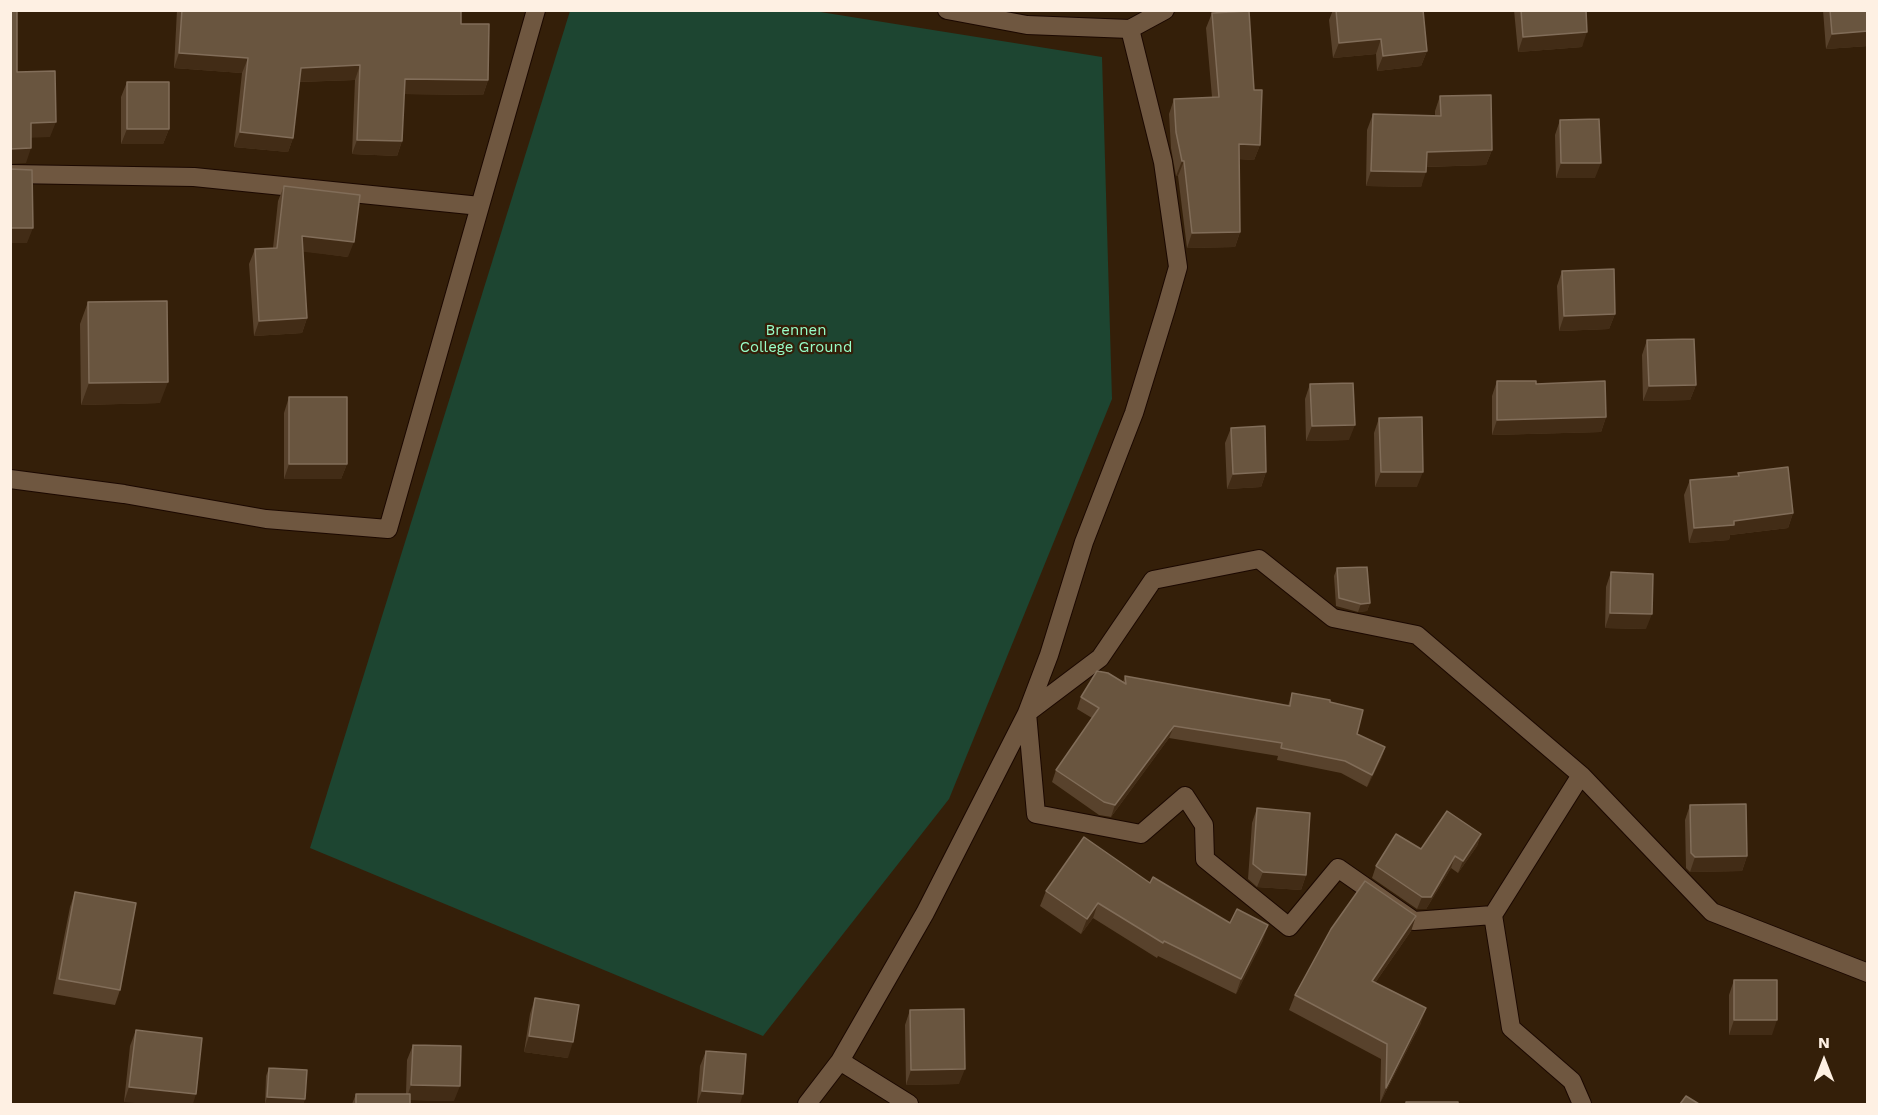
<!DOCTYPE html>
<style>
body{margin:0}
#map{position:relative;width:1878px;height:1115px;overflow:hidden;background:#341f09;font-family:"Work Sans",sans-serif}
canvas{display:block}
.frame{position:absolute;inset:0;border:12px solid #fef0e3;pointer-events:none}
.north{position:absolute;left:1794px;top:1031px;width:60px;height:60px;-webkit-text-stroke:4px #341f09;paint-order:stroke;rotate:0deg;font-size:16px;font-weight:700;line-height:24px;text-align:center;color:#fef0e3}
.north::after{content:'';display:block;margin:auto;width:21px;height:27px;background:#fef0e3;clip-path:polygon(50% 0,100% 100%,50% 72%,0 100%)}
</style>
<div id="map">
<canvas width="1878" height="1115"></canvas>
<div class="frame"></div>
<div class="north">N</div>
</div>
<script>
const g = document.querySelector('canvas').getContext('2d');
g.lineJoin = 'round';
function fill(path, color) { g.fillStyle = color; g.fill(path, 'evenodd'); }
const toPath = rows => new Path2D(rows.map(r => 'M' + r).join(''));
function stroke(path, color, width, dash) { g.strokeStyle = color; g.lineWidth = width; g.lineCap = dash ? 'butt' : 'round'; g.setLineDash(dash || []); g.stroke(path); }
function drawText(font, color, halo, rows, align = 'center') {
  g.font = font + ' "Work Sans",sans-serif'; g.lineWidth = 4.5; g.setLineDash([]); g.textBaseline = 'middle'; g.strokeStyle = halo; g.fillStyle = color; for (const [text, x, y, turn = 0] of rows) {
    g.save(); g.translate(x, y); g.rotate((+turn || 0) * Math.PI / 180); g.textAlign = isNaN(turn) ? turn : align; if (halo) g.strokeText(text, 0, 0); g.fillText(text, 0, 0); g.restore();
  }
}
const green = toPath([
 [570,11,814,11,1102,57,1112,399,949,799,763,1036,310,848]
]);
const minor = toPath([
 [947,10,1027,25,1130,29],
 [10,174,194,177,480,206,536,10],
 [10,479,124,494,266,519,388,529,480,206],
 [1581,775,1712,912,1868,973],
 [1493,915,1581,775,1417,635,1333,618,1259,559,1153,580,1100,658,1027,713,1036,814,1141,834,1185,796,1204,825,1205,859,1289,927,1338,868,1414,921,1493,915,1511,1028,1572,1081,1582,1104],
 [840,1061,909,1104],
 [807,1104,840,1061,925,913,1027,713,1049,655,1084,542,1134,413,1166,309,1178,267,1163,162,1130,29,1165,10]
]);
const wall = toPath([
 [177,10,461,10,461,24,488,80,483,95,404,94,402,141,397,156,352,154,355,80,299,82,293,138,288,152,234,147,242,73,174,68],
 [1333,10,1423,10,1427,51,1421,66,1377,71,1376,54,1333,58,1329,20],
 [1514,10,1586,10,1582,47,1518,52],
 [1823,10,1868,10,1868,46,1826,49],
 [1212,13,1254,90,1260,145,1254,160,1239,159,1240,232,1235,247,1187,248,1178,176,1176,176,1171,148,1169,114,1174,99,1212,97,1206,28],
 [127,82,169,129,163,144,121,144,121,97],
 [1440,96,1492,150,1486,165,1426,167,1421,187,1366,186,1367,130,1373,114,1435,116,1435,111],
 [1560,120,1595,178,1556,178,1555,135],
 [284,186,348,257,303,251,307,318,302,333,254,336,249,264,255,249,273,248,278,201],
 [1562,271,1615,314,1609,329,1559,331,1557,286],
 [88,302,160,403,81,405,80,324],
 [1647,340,1696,385,1690,400,1643,401,1642,355],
 [1497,381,1606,417,1601,432,1492,435,1492,396],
 [1310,384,1349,440,1306,441,1305,399],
 [289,397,347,464,341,479,284,479,284,413],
 [1379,418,1417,487,1375,487,1374,433],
 [1231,428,1266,472,1261,487,1227,489,1225,443],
 [1738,473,1793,513,1788,528,1730,535,1729,540,1689,543,1684,495,1690,480,1738,476],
 [1337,568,1370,603,1367,611,1358,612,1336,606,1334,576],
 [1611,572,1646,629,1605,628,1606,587],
 [1125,676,1288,706,1292,693,1330,702,1357,734,1385,747,1381,759,1367,787,1341,773,1277,760,1278,756,1169,738,1111,817,1099,815,1052,782,1056,770,1092,718,1077,709,1081,697,1123,682],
 [1690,805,1747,856,1742,871,1690,872,1686,868,1685,820],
 [1257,808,1306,875,1301,890,1257,887,1248,879,1252,823],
 [1481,834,1477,846,1458,873,1451,868,1426,909,1417,909,1372,878,1376,866,1421,849],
 [1150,883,1263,940,1236,994,1158,956,1157,958,1093,918,1081,934,1040,906,1046,891],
 [75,892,120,990,115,1005,53,994,70,907],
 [1416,916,1411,931,1375,983,1421,1023,1380,1103,1381,1059,1289,1010,1295,995],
 [1734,980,1772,1035,1729,1035,1729,995],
 [535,998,568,1058,524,1052,530,1014],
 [910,1010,959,1084,906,1085,905,1025],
 [136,1030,196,1094,124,1102,130,1046],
 [413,1045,454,1101,410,1100,410,1104,352,1104,356,1094,406,1094,407,1060],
 [706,1051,740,1104,697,1104,700,1066],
 [269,1068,305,1099,303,1104,265,1104,266,1076]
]);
const shadedWall = toPath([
 [1868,31,1868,46,1826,49,1832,34],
 [1587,32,1582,47,1518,52,1523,37],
 [1381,39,1376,54,1333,58,1339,43],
 [1427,51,1421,66,1377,71,1383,56],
 [179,53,248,58,242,73,174,68],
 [360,65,355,80,295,82,301,68],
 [405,79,488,80,483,95,400,94],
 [56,122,50,137,25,138,31,123],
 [127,129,169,129,163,144,121,144],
 [240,132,293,138,288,152,234,147],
 [357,140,402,141,397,156,352,154],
 [1239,144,1260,145,1254,160,1233,159],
 [31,148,26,163,10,164,11,149],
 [1492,150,1486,165,1421,167,1427,152],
 [1182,161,1184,161,1178,176,1176,176],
 [1561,163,1601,163,1595,178,1556,178],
 [1371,171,1426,172,1421,187,1366,186],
 [10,228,33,228,27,243,10,243],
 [1240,232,1235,247,1187,248,1192,233],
 [302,236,354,242,348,257,297,251],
 [1615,314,1609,329,1559,331,1564,316],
 [307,318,302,333,254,336,259,321],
 [168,382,160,403,81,405,89,383],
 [1696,385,1690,400,1643,401,1649,386],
 [1606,417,1601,432,1492,435,1497,420],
 [1355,425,1349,440,1306,441,1312,426],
 [289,464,347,464,341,479,284,479],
 [1266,472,1261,487,1227,489,1233,474],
 [1381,472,1423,472,1417,487,1375,487],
 [1793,513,1788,528,1730,535,1729,540,1689,543,1694,528,1734,521],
 [1370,603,1367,611,1358,612,1361,604],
 [1610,613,1652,614,1646,629,1605,628],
 [1174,726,1169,738,1111,817,1115,805],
 [1385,747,1381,759,1367,787,1372,775],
 [1481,834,1477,846,1458,873,1463,861],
 [1455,856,1451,868,1426,909,1417,909,1422,897],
 [1747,856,1742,871,1690,872,1695,857],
 [1263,872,1306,875,1301,890,1257,887],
 [1098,903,1093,918,1081,934,1087,919],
 [1416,916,1411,931,1366,996,1372,981],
 [1268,925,1263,940,1236,994,1241,979],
 [1426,1008,1421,1023,1380,1103,1386,1088],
 [1734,1020,1777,1020,1772,1035,1729,1035],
 [529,1036,573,1042,568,1058,524,1052],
 [965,1069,959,1084,906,1085,911,1070],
 [411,1085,460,1086,454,1101,406,1100],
 [129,1087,196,1094,193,1104,145,1104,124,1102],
 [702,1091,743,1094,740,1104,697,1104],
 [267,1097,305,1099,303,1104,265,1104]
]);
const building = toPath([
 [10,10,17,10,17,72,55,71,56,122,31,123,31,148,10,149,10,10],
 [182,10,461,10,461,24,489,24,488,80,405,79,402,141,357,140,360,65,301,68,293,138,240,132,248,58,179,53,182,10],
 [1336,10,1423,10,1427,51,1383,56,1381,39,1339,43,1336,10],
 [1521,10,1586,10,1587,32,1523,37,1521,10],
 [1830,10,1868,10,1868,31,1832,34,1830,10],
 [1249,11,1254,90,1262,90,1260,145,1239,144,1240,232,1192,233,1184,161,1182,161,1176,132,1174,99,1219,97,1212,13,1249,11],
 [127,82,169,82,169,129,127,129,127,82],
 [1491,95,1492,150,1427,152,1426,172,1371,171,1373,114,1441,116,1440,96,1491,95],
 [1599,119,1601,163,1561,163,1560,120,1599,119],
 [10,169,32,170,33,228,10,228,10,169],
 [284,186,360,195,354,242,302,236,307,318,259,321,255,249,277,248,284,186],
 [1614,269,1615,314,1564,316,1562,271,1614,269],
 [167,301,168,382,89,383,88,302,167,301],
 [1694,339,1696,385,1649,386,1647,340,1694,339],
 [1497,381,1536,381,1536,384,1605,381,1606,417,1497,420,1497,381],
 [1353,383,1355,425,1312,426,1310,384,1353,383],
 [289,397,347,397,347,464,289,464,289,397],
 [1422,417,1423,472,1381,472,1379,418,1422,417],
 [1265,426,1266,472,1233,474,1231,428,1265,426],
 [1788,467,1793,513,1734,521,1734,525,1694,528,1690,480,1739,476,1738,473,1788,467],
 [1367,567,1370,603,1361,604,1339,598,1337,568,1367,567],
 [1611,572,1653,574,1652,614,1610,613,1611,572],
 [1097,671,1108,673,1126,684,1125,676,1290,706,1292,693,1330,700,1330,702,1363,710,1357,734,1385,747,1372,775,1345,761,1281,748,1282,743,1174,726,1115,805,1104,802,1056,770,1099,708,1081,697,1097,671],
 [1746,804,1747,856,1695,857,1691,853,1690,805,1746,804],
 [1257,808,1310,813,1306,875,1263,872,1253,864,1257,808],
 [1447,811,1481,834,1463,861,1455,856,1431,897,1422,897,1376,866,1396,834,1421,849,1447,811],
 [1084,837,1150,883,1153,877,1230,923,1237,909,1268,925,1241,979,1164,941,1163,943,1098,903,1087,919,1046,891,1084,837],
 [1365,881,1416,916,1372,981,1426,1008,1386,1088,1387,1044,1295,995,1331,929,1365,881],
 [75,892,136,903,120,990,59,979,75,892],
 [1734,980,1777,980,1777,1020,1734,1020,1734,980],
 [535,998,579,1005,573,1042,529,1036,535,998],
 [964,1009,965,1069,911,1070,910,1010,964,1009],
 [136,1030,202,1038,196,1094,129,1087,136,1030],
 [413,1045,461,1046,460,1086,411,1085,413,1045],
 [706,1051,746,1054,743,1094,702,1091,706,1051],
 [269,1068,307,1070,305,1099,267,1097,269,1068],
 [356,1094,410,1094,410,1104,356,1104,356,1094],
 [1686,1096,1699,1104,1680,1104,1686,1096],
 [1406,1102,1458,1102,1458,1104,1406,1104,1406,1102]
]);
const parkNames = [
 ["Brennen",796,331],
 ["College Ground",796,348]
];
fill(green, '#1d4531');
stroke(minor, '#1b0800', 20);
stroke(minor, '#6f5740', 18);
fill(wall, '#58422c');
fill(shadedWall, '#422c16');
fill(building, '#69553f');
stroke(building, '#816d59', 1.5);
drawText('15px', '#97fdc8', '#341f09', parkNames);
</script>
